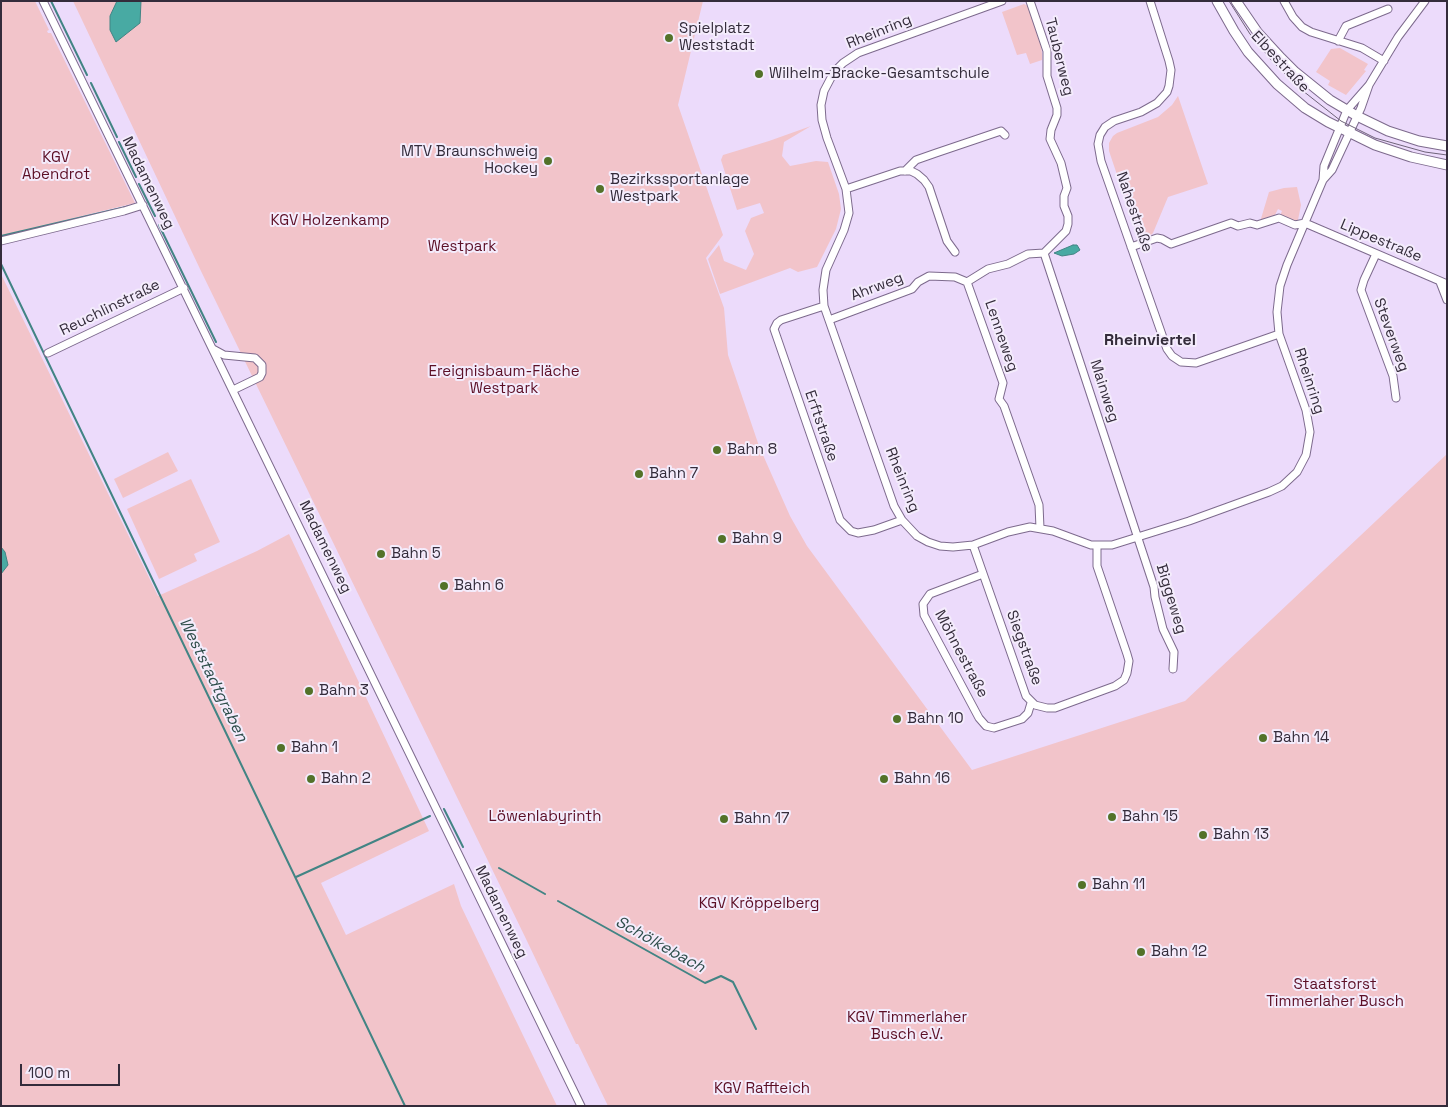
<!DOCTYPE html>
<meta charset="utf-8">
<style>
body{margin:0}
#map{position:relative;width:1448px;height:1107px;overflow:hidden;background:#ecdbfb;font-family:"Space Grotesk",sans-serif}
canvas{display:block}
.frame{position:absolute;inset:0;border:2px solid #342c3b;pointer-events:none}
.scale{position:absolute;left:20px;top:1064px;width:100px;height:22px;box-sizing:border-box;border:2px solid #342c3b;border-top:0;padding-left:6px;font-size:15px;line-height:18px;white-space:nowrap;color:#342c3b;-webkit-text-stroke:4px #f4ecfc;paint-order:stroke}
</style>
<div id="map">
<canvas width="1448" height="1107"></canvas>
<div class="frame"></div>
<div class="scale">100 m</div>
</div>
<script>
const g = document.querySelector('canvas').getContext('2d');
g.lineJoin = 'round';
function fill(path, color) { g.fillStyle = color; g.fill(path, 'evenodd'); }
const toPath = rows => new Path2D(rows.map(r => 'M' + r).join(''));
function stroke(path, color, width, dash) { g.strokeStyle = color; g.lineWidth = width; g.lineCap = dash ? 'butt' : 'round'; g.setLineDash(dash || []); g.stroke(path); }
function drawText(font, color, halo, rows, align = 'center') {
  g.font = font + ' "Space Grotesk",sans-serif'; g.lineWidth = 4; g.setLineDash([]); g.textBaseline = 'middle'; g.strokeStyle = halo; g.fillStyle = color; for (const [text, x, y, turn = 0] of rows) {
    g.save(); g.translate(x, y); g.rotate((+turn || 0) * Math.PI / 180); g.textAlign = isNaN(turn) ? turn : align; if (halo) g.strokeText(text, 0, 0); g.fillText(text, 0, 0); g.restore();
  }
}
const green = toPath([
 [1,1,35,1,49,30,47,31,48,33,51,33,135,203,1,236],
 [73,1,703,1,678,105,723,235,706,258,724,308,728,355,759,446,790,516,807,546,972,770,1185,701,1447,454,1447,1106,608,1106,578,1044,576,1044,527,941,200,269],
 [1024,4,1028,6,1040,36,1042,54,1042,60,1030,64,1026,53,1017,55,1002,12],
 [1340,48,1368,64,1364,70,1366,71,1346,95,1328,85,1330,81,1316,72,1331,49],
 [1178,96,1208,184,1168,197,1153,233,1147,239,1139,240,1109,151,1109,143,1113,136,1117,133,1158,117,1172,105],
 [811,126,784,142,782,156,790,166,816,161,828,162,839,194,841,209,836,229,817,267,798,272,790,268,720,294,708,259,719,245,724,261,746,270,754,254,745,231,751,218,764,213,760,203,737,210,721,160,723,155,769,141],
 [1297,187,1301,205,1297,225,1279,218,1282,211,1278,209,1274,217,1260,222,1269,192,1284,188],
 [1,274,158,596,257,551,289,534,429,831,321,883,346,935,454,884,461,906,557,1106,1,1106],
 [168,452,178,471,123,498,114,479],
 [191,479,220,542,194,554,197,561,159,579,127,509]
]);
const water = toPath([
 [117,1,141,1,140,23,116,42,110,30,110,16,117,1],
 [1073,245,1077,245,1080,250,1074,254,1062,256,1054,253,1073,245],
 [1,547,5,552,8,565,1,574,1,547]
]);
const stream = toPath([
 [51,1,87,75],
 [91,83,117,137],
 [119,142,136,177],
 [139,184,155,216],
 [159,225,216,342],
 [1,236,130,206],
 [1,264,405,1106],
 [444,809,463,847],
 [499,868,545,894],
 [296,877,430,816],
 [558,901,705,983,721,976,733,982,756,1029]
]);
const minor = toPath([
 [43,1,581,1106],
 [1002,1,858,53,843,63,834,72,824,91,821,105,822,120,827,138,846,189,849,213,844,230,826,270,823,290,824,306,894,506,902,520,917,536,928,542,940,546,953,547,973,545,1008,532,1030,527,1053,531,1091,545,1112,545,1189,521,1269,492,1282,486,1297,472,1306,455,1310,432,1306,410,1279,334,1277,312,1280,286,1287,265,1323,180,1332,170,1361,108,1369,85],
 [1030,1,1047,51,1047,76,1057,108,1057,115,1051,130,1050,139,1061,163,1067,188,1064,196,1064,206,1068,216,1068,224,1066,231,1044,253],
 [1150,1,1169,61,1171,70,1169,86,1167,92,1157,103,1141,112,1114,121,1105,127,1100,135,1098,144,1101,161,1167,349,1172,356,1181,362,1196,363,1279,334],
 [1284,1,1293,17,1302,27,1311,32,1362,48,1384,61],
 [1338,41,1346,26,1388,9],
 [905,171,916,160,936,153,1001,131,1005,135],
 [1323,180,1324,166,1347,110,1369,85,1398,37,1425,1],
 [846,189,900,171,911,171,917,174,924,180,929,187,947,241,955,252],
 [1,241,124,211,143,205],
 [1131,247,1157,238,1162,239,1171,244,1231,223,1238,226,1250,223,1257,225,1279,218,1295,225,1305,223,1447,284],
 [1044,253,1154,587,1155,597,1163,629,1174,652,1173,669],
 [1376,254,1364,280,1361,290,1393,376,1396,398],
 [967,282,1003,383,999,399,1004,406,1010,423,1039,505,1040,528],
 [1440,282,1447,300],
 [824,306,781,320,777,323,774,329,840,520,851,531,858,533,874,530,902,520],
 [829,320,912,289,918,282,929,276,955,277,967,282,988,269,1008,264,1028,254,1044,253],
 [213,349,224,355,255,358,262,365,262,373,260,377,233,390],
 [48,353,184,288],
 [973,545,1026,696,1035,705,1047,708,1055,708,1115,686,1124,680,1127,673,1129,661,1127,654,1097,566,1097,546],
 [983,574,930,594,923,604,924,615,979,718,986,726,994,728,1022,719,1028,713,1031,703]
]);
const tertiary = toPath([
 [1217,1,1234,31,1248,52,1277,84,1305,108,1328,122,1375,145,1411,157,1447,165],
 [1236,1,1258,33,1281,58,1294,71,1330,100,1357,116,1388,131,1419,141,1447,146]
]);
const tram = toPath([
 [1229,1,1250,34,1273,62,1298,87,1341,121,1375,138,1425,152,1447,155]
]);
const markers = [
 [669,38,5,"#537229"],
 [759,74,5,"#537229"],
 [548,161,5,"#537229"],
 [600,189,5,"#537229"],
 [717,450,5,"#537229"],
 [639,474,5,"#537229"],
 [722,539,5,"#537229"],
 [381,554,5,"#537229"],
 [444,586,5,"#537229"],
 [309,691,5,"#537229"],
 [897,719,5,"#537229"],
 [1263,738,5,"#537229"],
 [281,748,5,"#537229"],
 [311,779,5,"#537229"],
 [884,779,5,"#537229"],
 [1112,817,5,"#537229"],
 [724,819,5,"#537229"],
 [1203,835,5,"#537229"],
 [1082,885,5,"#537229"],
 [1141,952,5,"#537229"]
];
const poiNames = [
 ["Spielplatz",679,29],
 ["Weststadt",679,46],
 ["Wilhelm-Bracke-Gesamtschule",769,74],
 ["MTV Braunschweig",538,152,"right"],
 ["Hockey",538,169,"right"],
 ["Bezirkssportanlage",610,180],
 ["Westpark",610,197],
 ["Bahn 8",727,450],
 ["Bahn 7",649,474],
 ["Bahn 9",732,539],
 ["Bahn 5",391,554],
 ["Bahn 6",454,586],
 ["Bahn 3",319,691],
 ["Bahn 10",907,719],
 ["Bahn 14",1273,738],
 ["Bahn 1",291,748],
 ["Bahn 2",321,779],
 ["Bahn 16",894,779],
 ["Bahn 15",1122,817],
 ["Bahn 17",734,819],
 ["Bahn 13",1213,835],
 ["Bahn 11",1092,885],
 ["Bahn 12",1151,952]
];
const streetNames = [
 ["Rheinring",879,32,-22],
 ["Tauberweg",1059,57,76],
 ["Elbestraße",1280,62,47],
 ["Madamenweg",148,183,64],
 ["Nahestraße",1134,212,71],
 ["Lippestraße",1381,241,23],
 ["Ahrweg",877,287,-21],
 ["Reuchlinstraße",110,308,-26],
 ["Steverweg",1391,335,70],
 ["Lenneweg",1001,336,71],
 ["Rheinring",1309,381,72],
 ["Mainweg",1104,391,72],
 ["Erftstraße",821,426,71],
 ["Rheinring",902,480,68],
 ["Madamenweg",325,547,64],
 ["Biggeweg",1171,599,73],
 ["Siegstraße",1024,648,70],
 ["Möhnestraße",961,654,62],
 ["Madamenweg",501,912,64]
];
const parkNames = [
 ["KGV",56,158],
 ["Abendrot",56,175],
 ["KGV Holzenkamp",330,221],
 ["Westpark",462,247],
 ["Ereignisbaum-Fläche",504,372],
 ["Westpark",504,389],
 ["Löwenlabyrinth",545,817],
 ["KGV Kröppelberg",759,904],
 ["Staatsforst",1335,985],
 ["Timmerlaher Busch",1335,1002],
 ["KGV Timmerlaher",907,1018],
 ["Busch e.V.",907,1035],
 ["KGV Raffteich",762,1089]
];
const neighbourhoodNames = [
 ["Rheinviertel",1150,341]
];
const waterNames = [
 ["Weststadtgraben",213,680,64],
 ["Schölkebach",660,945,29]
];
fill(green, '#f2c4ca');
fill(water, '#48aaa3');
stroke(water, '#428484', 1);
stroke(stream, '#428484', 2);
stroke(minor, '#7d6a8d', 9);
stroke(tertiary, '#7d6a8d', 11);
stroke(minor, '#fff', 7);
stroke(tertiary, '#fff', 9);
stroke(tram, '#6e6378', 1);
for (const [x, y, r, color] of markers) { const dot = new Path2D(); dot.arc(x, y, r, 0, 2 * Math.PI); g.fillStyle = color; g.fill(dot); stroke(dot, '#f4ecfc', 2); }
drawText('15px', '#342c3b', '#f4ecfc', poiNames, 'left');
drawText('15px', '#342c3b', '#f4ecfc', streetNames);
drawText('15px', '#5c0f26', '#f4ecfc', parkNames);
drawText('bold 16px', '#342c3b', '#f4ecfc', neighbourhoodNames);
drawText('italic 16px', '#2f4e4b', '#f4ecfc', waterNames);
</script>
